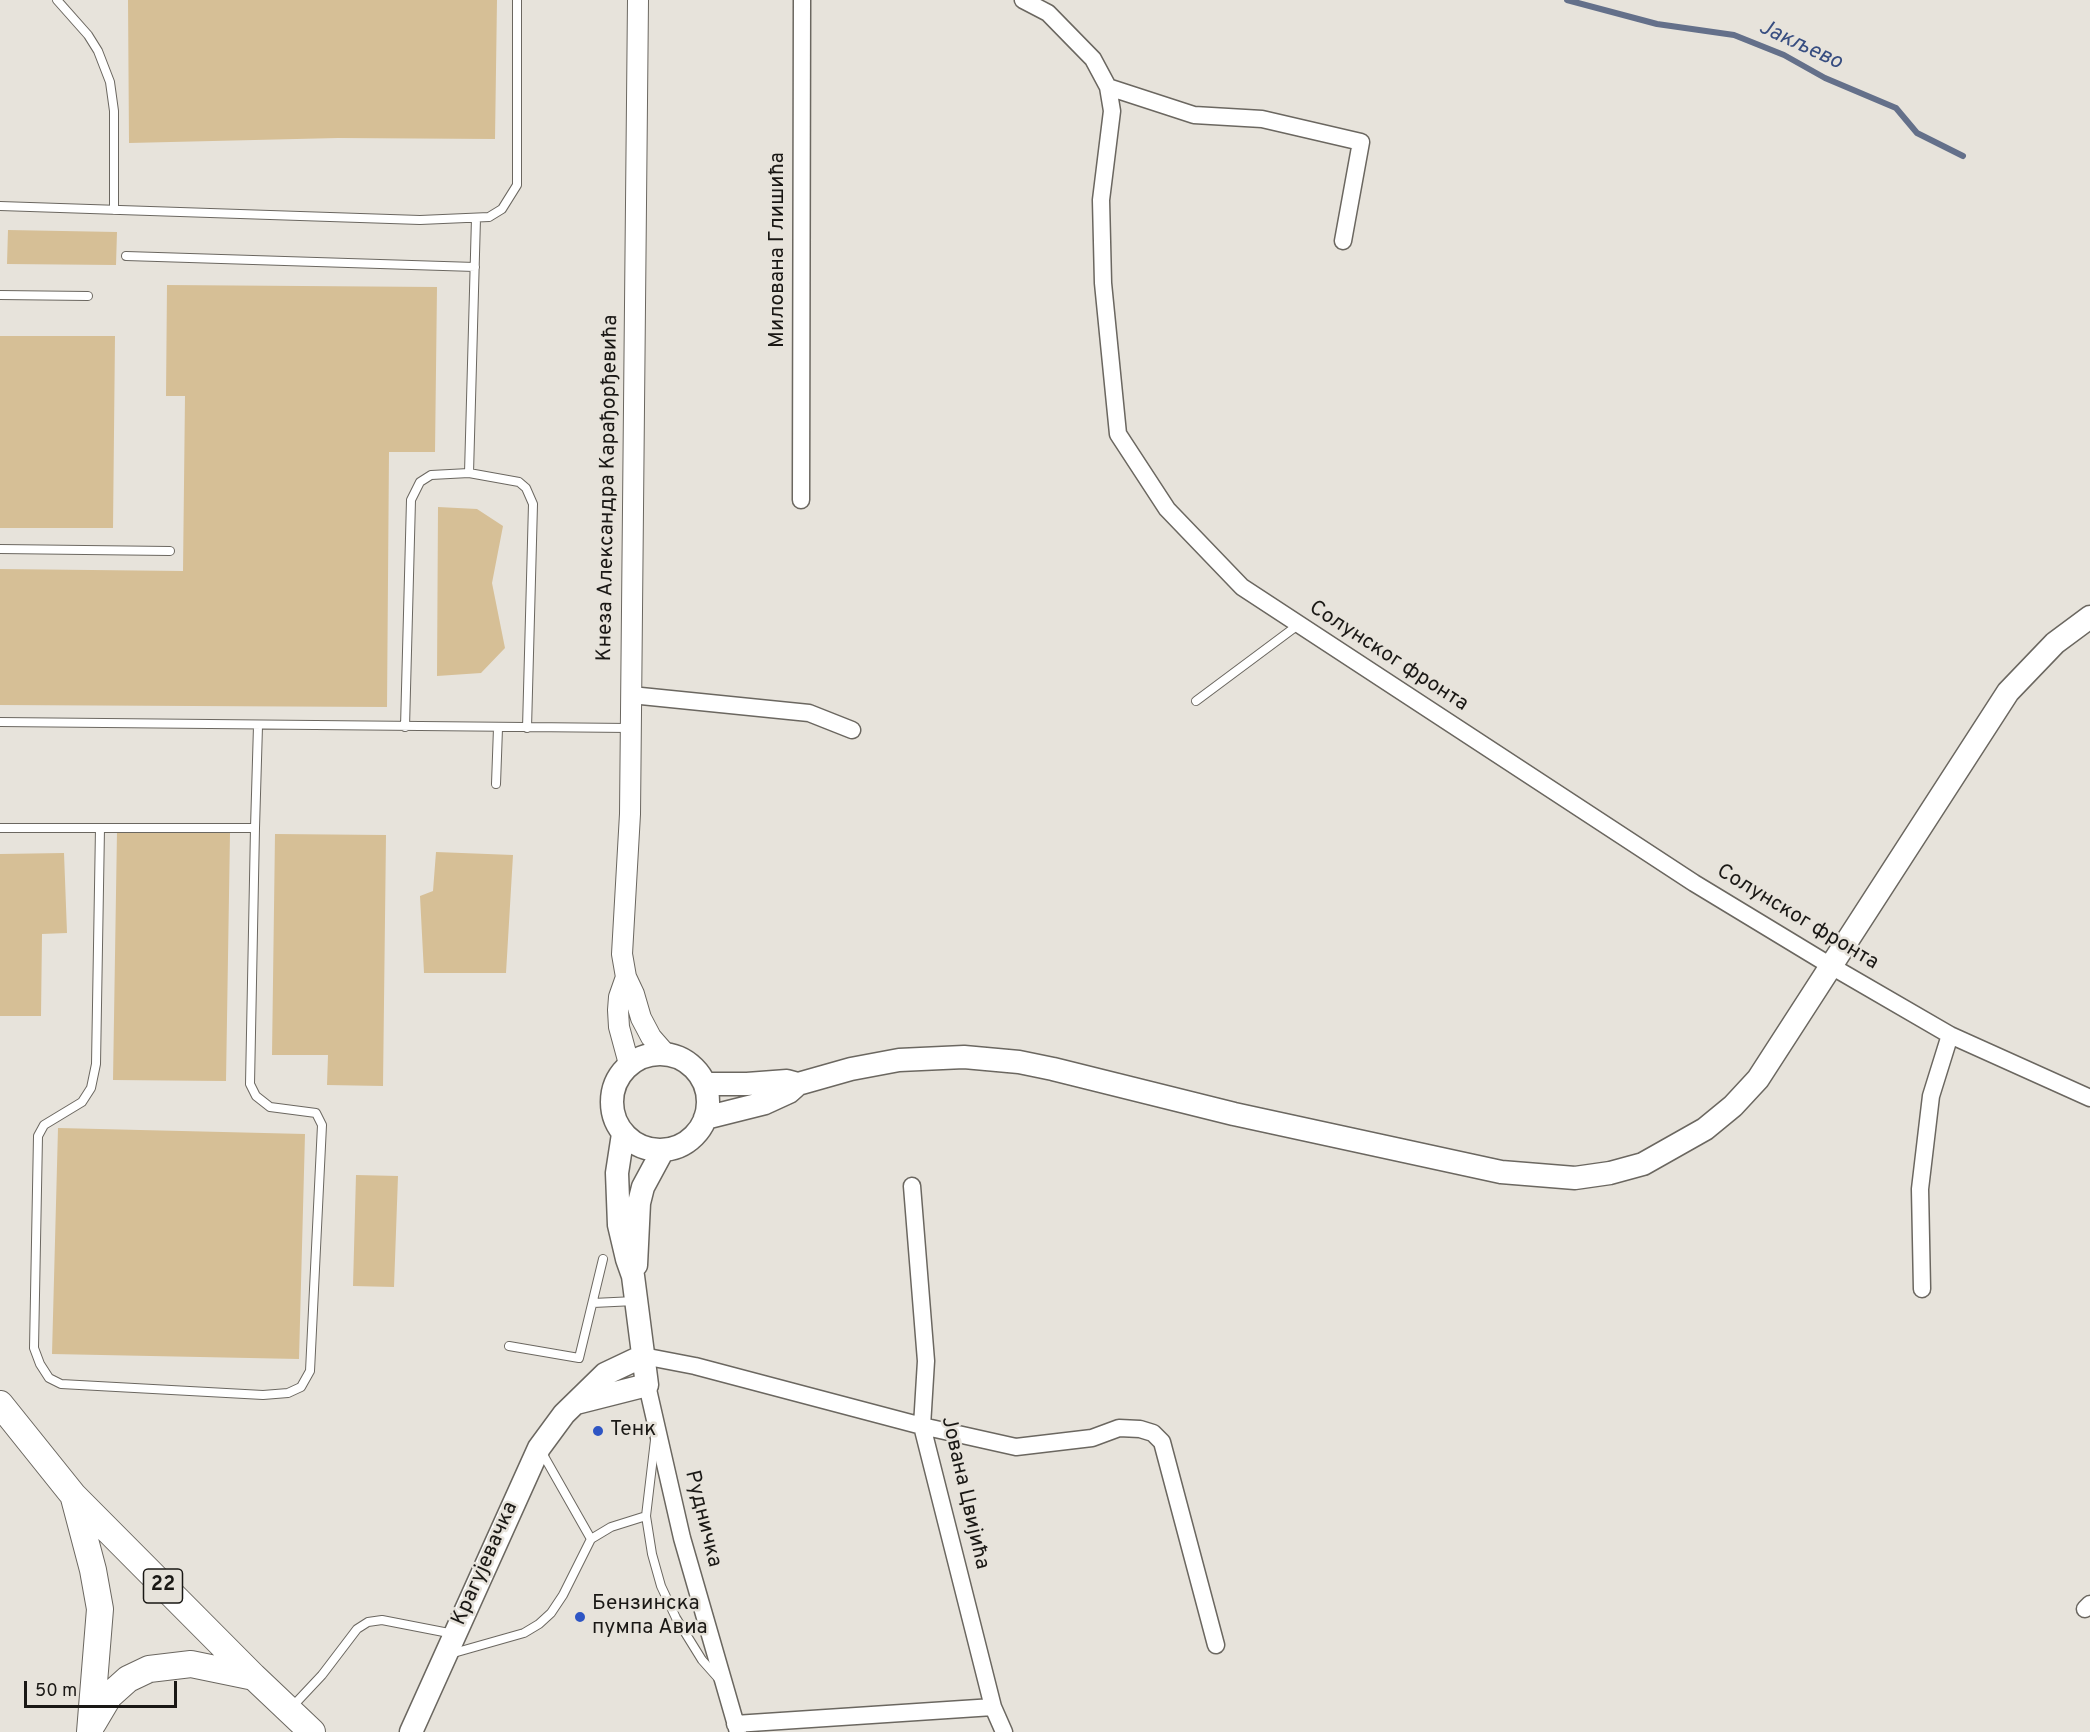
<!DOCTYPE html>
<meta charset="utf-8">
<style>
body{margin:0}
#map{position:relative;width:2090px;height:1732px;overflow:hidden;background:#e7e3db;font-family:Overpass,sans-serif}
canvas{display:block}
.scale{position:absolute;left:24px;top:1681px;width:153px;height:27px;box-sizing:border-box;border:3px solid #1a1815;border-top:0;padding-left:8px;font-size:18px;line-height:21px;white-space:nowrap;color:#1a1815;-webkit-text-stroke:4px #e7e3db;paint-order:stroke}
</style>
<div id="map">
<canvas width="2090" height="1732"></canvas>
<div class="scale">50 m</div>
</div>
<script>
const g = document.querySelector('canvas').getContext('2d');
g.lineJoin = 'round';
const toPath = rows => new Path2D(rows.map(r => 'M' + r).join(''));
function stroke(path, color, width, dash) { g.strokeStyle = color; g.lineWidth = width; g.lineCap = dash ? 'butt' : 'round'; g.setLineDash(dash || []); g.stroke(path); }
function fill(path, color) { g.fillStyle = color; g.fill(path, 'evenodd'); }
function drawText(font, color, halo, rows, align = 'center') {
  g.font = font + ' Overpass,sans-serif'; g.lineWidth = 5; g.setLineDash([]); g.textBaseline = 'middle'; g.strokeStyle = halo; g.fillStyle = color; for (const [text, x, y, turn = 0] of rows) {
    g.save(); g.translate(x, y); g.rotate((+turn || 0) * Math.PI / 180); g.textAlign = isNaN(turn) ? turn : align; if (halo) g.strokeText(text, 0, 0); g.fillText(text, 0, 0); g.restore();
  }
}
const stream = toPath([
 [1567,0,1657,24,1734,35,1784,55,1825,78,1896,108,1917,133,1963,156]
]);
const building = toPath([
 [128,0,497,0,495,139,338,138,129,143],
 [8,230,117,232,116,265,7,264],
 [167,285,437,287,435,452,389,452,387,707,0,705,0,569,183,571,185,396,166,396],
 [0,336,115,336,113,528,0,528],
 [438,507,477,509,503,526,492,583,505,648,481,673,437,676],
 [117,831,230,833,226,1081,113,1080],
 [275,834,386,835,383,1086,327,1085,328,1055,272,1055],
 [436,852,513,855,506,973,424,973,420,896,433,891],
 [64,853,67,933,42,934,41,1016,0,1016,0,854],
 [58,1128,305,1134,299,1359,52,1354],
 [356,1175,398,1176,394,1287,353,1286]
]);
const service = toPath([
 [57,0,88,35,98,51,110,82,114,111,114,210],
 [0,206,420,220,489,217,502,209,517,185,517,0],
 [126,256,475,267],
 [0,295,88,296],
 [469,473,476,218],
 [0,549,170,551],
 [1196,701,1298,625],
 [0,722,630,728],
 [405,727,411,500,420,482,431,475,469,473,519,482,526,488,533,504,527,728],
 [496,784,498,728],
 [0,828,255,828,258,726],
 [100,828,96,1064,91,1088,82,1102,44,1125,38,1136,34,1348,40,1364,49,1378,61,1384,263,1395,288,1393,301,1387,310,1371,322,1125,316,1113,270,1107,256,1096,250,1084,255,828],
 [593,1303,635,1301],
 [509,1346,579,1358,603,1259],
 [655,1440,646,1516,652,1554,661,1586,676,1618,702,1660,718,1678],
 [541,1451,591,1539],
 [450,1654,524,1633,539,1624,551,1613,563,1595,591,1539,611,1527,646,1516],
 [291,1708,322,1675,357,1629,368,1622,382,1620,454,1634]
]);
const minor = toPath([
 [1023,0,1048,13,1093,59,1108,87,1112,111,1101,200,1103,283,1118,434,1167,509,1242,587,1694,883,1831,966,1950,1035,2090,1098],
 [1108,87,1194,115,1262,119,1361,142,1343,241],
 [801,500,802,0],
 [631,695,809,713,852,730],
 [912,1186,926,1361,922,1426,993,1707,1004,1732],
 [1922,1289,1920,1189,1931,1096,1950,1035],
 [643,1356,695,1366,922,1426,1016,1447,1092,1438,1119,1428,1140,1429,1153,1433,1162,1442,1216,1645],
 [647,1385,682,1538,738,1732],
 [2085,1609,2090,1604],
 [735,1724,993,1707]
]);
const tertiary = toPath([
 [638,0,630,814,622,954,626,977,634,994,641,1018,651,1037,665,1053],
 [626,977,619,997,618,1010,619,1027,629,1064]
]);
const secondary = toPath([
 '612 1102a48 48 0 1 1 96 0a48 48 0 1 1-96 0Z',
 [705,1084,747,1084,787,1081,798,1084],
 [705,1118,765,1103,789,1092,798,1084,851,1069,899,1060,964,1057,1019,1062,1053,1069,1234,1114,1501,1172,1575,1178,1610,1173,1643,1164,1705,1129,1733,1106,1758,1079,2008,692,2055,643,2090,617],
 [636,1265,639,1203,643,1187,663,1150],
 [576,1403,647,1385,633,1276,627,1259,619,1225,617,1173,623,1134],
 [411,1732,539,1448,564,1414,605,1374,643,1356]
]);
const primary = toPath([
 [0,1404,73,1495,254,1677,312,1732],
 [74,1498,93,1570,100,1609,90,1732],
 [93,1723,109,1696,128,1679,149,1669,191,1664,254,1677]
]);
const markers = [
 [598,1431,6,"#2e55c4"],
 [580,1617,6,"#2e55c4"]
];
const shields = [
 [163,1586,39]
];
const shieldNames = [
 ["22",163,1586]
];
const streetNames = [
 ["Милована Глишића",779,250,-90],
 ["Кнеза Александра Карађорђевића",609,488,-89],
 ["Солунског фронта",1388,657,33],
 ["Солунског фронта",1797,918,31],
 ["Јована Цвијића",964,1493,77],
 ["Рудничка",702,1519,76],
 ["Крагујевачка",486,1564,-66]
];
const poiNames = [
 ["Тенк",610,1431],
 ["Бензинска",592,1605],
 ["пумпа Авиа",592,1629]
];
const waterNames = [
 ["Јакљево",1800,46,25]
];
stroke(stream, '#64708a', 6);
fill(building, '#d6bf96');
stroke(service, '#6b6760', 10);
stroke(minor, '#6b6760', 19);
stroke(tertiary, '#6b6760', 22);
stroke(secondary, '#6b6760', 25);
stroke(primary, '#6b6760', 28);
stroke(service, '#fff', 8);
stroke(minor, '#fff', 16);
stroke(tertiary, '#fff', 20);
stroke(secondary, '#fff', 22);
stroke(primary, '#fff', 26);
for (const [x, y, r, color] of markers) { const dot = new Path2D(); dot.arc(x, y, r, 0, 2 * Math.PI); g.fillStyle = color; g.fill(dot); stroke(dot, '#e7e3db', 2); }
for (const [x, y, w] of shields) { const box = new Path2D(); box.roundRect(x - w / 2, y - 17, w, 34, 4.5); g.fillStyle = '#e7e3db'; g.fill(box); stroke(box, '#1a1815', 1.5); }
drawText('bold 20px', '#1a1815', null, shieldNames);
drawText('21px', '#1a1815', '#e7e3db', streetNames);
drawText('21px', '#1a1815', '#e7e3db', poiNames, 'left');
drawText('italic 22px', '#374d80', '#e7e3db', waterNames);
</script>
